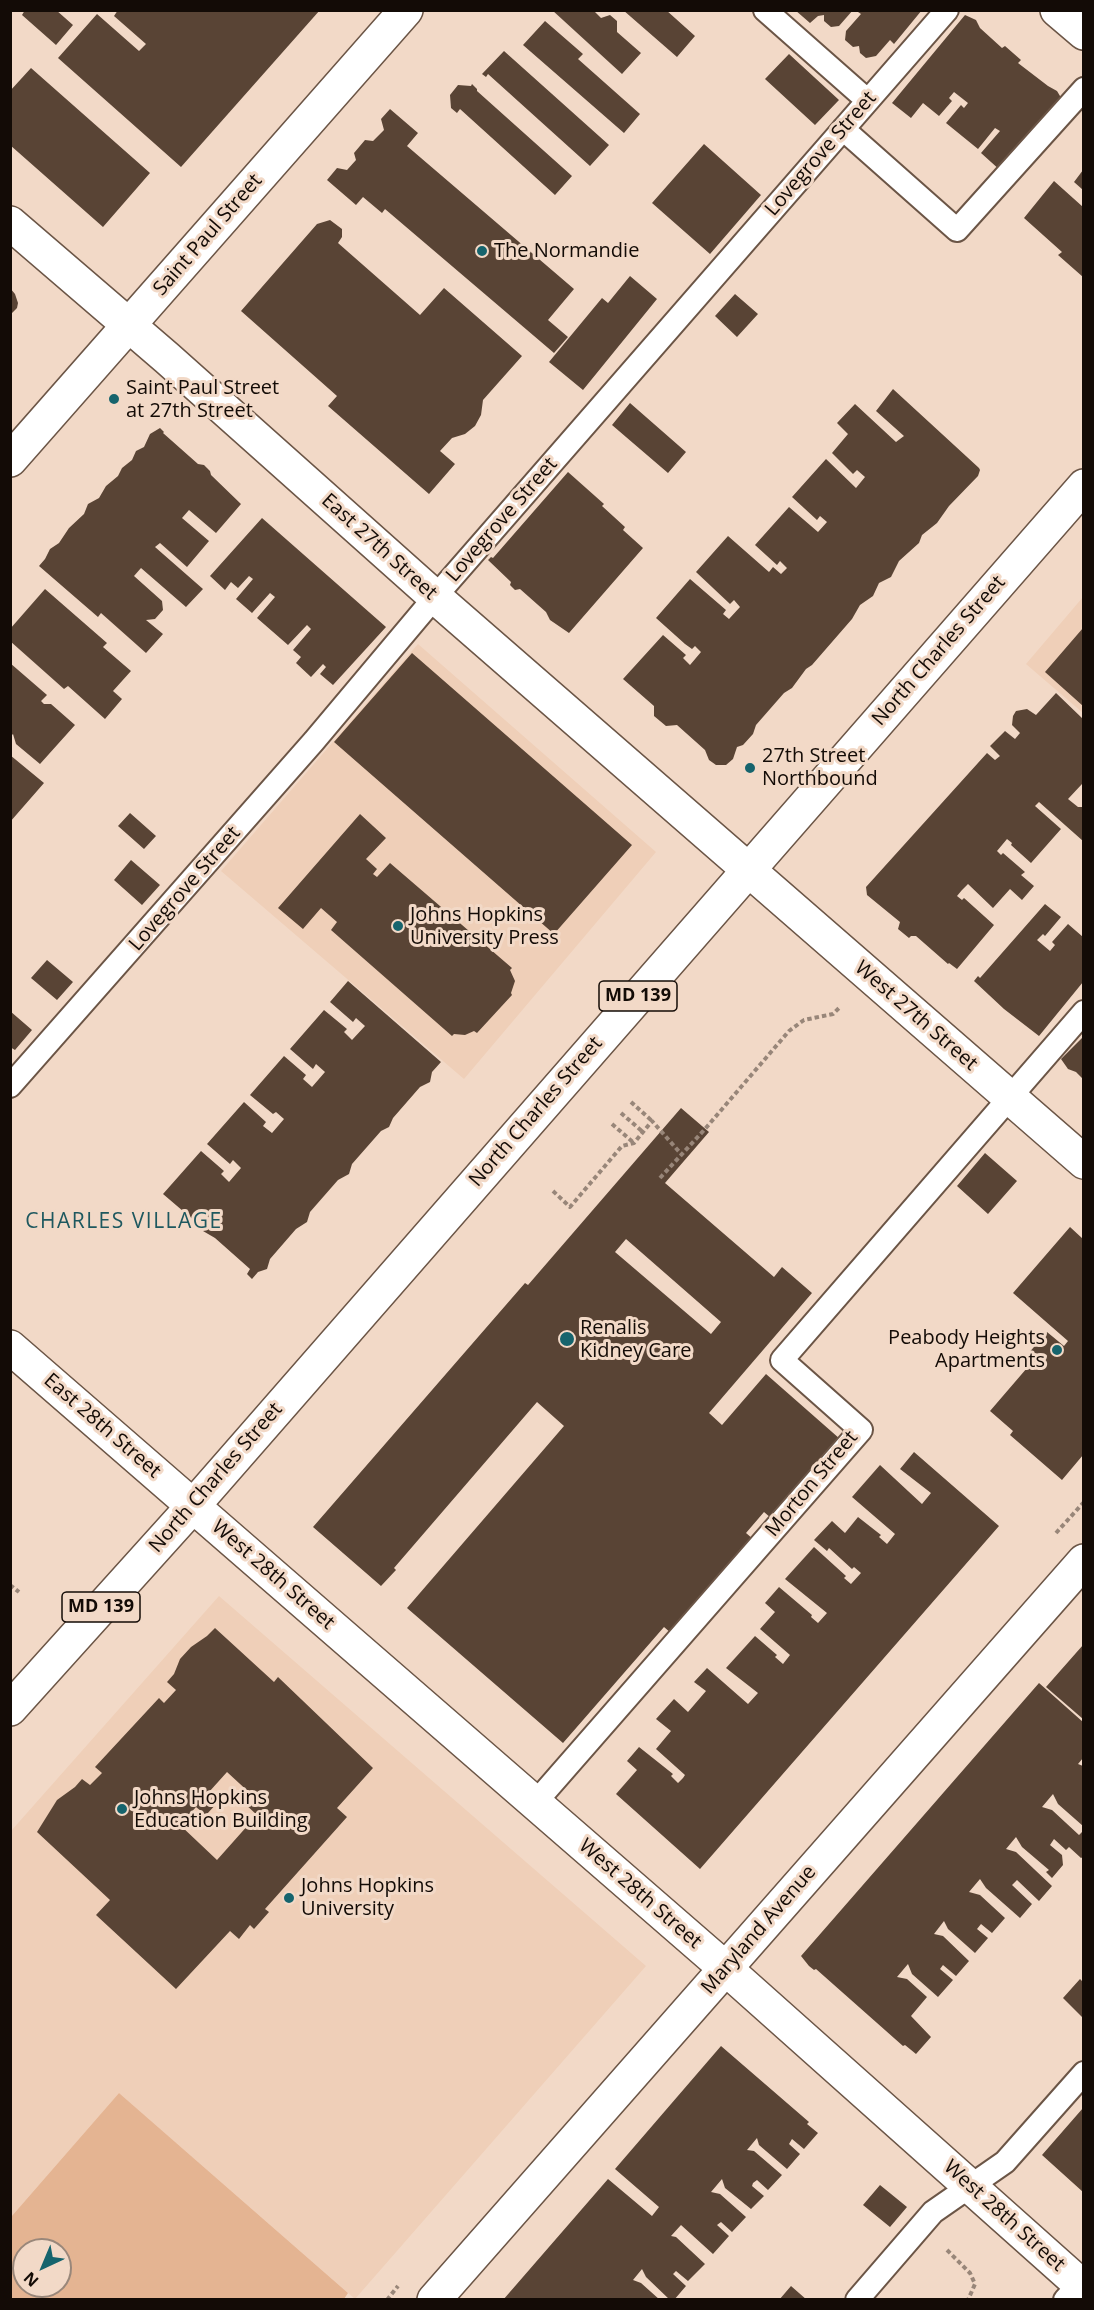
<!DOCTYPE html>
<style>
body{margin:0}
#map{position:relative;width:1094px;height:2310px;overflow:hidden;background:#f2d9c7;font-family:"Open Sans",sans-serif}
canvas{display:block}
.frame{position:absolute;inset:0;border:12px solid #130b06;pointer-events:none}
.north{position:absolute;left:12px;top:2238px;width:60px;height:60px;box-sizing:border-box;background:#f2d9c7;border:2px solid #99877a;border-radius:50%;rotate:224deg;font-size:16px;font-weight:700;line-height:24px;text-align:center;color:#130b06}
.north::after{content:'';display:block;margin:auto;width:21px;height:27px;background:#16646d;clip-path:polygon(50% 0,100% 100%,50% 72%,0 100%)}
</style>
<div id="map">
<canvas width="1094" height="2310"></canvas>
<div class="frame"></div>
<div class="north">N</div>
</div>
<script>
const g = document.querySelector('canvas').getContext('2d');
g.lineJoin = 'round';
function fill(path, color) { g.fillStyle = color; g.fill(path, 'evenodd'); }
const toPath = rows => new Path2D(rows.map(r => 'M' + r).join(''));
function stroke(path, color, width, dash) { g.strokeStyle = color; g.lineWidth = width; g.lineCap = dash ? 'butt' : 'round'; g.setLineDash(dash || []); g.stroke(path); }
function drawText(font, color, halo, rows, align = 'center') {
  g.font = font + ' "Open Sans",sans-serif'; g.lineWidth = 6; g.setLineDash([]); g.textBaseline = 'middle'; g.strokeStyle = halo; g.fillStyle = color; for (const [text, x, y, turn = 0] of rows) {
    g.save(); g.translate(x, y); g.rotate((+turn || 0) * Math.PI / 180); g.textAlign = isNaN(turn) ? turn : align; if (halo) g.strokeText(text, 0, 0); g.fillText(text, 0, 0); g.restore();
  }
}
const built = toPath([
 [1083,597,1083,713,1026,664],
 [418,644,656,852,464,1079,221,871],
 [219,1596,646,1966,355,2299,119,2093,11,2217,11,1831]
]);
const green = toPath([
 [119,2093,348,2293,344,2299,11,2299,11,2217],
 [24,2250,60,2250,60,2286,24,2286]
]);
const building = toPath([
 [25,10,56,10,73,25,56,45,22,15],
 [118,10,320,10,181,167,58,58,97,14,139,51,146,44,114,16],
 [552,10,593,10,601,18,610,15,617,21,617,32,641,53,622,74],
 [623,10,666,10,695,36,677,57],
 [795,10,853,10,839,26,831,27,824,21,824,15,818,16,810,23],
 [855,10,922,10,894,44,890,40,876,56,866,58,860,53,859,46,853,47,845,40,846,31,861,14],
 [965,15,976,20,980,28,1002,48,1005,46,1021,60,1018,63,1048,86,1057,91,1063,101,1001,171,981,153,1000,131,995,128,978,149,946,123,961,105,964,108,968,103,954,92,949,98,952,101,939,116,923,103,911,118,892,103],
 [545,21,583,54,578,59,640,114,624,133,523,45],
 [504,51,609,145,590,166,488,74,486,77,482,74],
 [789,54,839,100,815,125,765,79],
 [31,68,150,173,103,227,10,145,10,91],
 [472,84,477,89,477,91,572,176,555,195,460,109,457,113,451,108,450,95,458,85,471,86],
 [390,109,418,133,407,146,574,289,548,320,568,337,554,353,385,209,382,213,363,197,356,205,327,180,337,168,347,170,356,160,354,153,365,140,373,141,384,130,381,119],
 [704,144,761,195,710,254,652,203],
 [1083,170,1083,190,1074,182],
 [1054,181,1083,207,1083,277,1058,255,1062,252,1024,218],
 [330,220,342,229,342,237,338,243,420,315,444,288,522,356,483,400,481,415,475,426,465,434,452,438,440,451,455,464,429,494,328,406,337,396,241,311,317,224],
 [630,276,657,299,583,390,549,362,602,298,608,303],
 [10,288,15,294,18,303,17,308,10,315],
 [735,294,758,314,737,337,715,316],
 [893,389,979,468,980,470,978,476,949,506,937,523,922,535,919,543,899,561,891,577,879,583,873,596,860,605,852,619,812,665,806,669,792,688,784,693,756,725,753,734,743,745,737,747,733,759,726,765,716,765,709,760,705,750,677,725,666,726,654,716,654,706,623,679,663,635,686,655,683,658,690,665,701,652,695,646,692,649,685,644,656,618,690,579,726,610,723,614,729,619,740,607,734,600,730,604,696,572,728,536,769,572,773,567,781,574,787,568,780,561,777,565,755,545,789,507,818,532,827,522,820,516,817,520,792,497,826,459,856,488,865,477,857,470,853,474,832,453,848,434,837,423,855,404,896,442,904,436,876,411],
 [630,403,686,452,668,473,612,425],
 [160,428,164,432,163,433,198,464,204,465,210,471,211,475,241,504,216,533,189,510,182,518,209,541,187,567,160,543,155,547,203,589,186,607,141,568,134,576,162,601,163,610,155,619,146,620,163,634,146,653,101,613,98,617,39,566,45,559,50,549,59,543,69,528,84,514,88,504,99,498,106,486,118,476,122,468,132,460,136,451,144,447,150,434],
 [568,472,604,504,602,506,625,527,623,530,643,548,569,633,550,620,546,612,520,589,515,590,510,585,511,582,488,560,491,557,493,558],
 [262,518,386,627,333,685,320,674,326,667,323,664,311,677,296,663,301,657,293,650,311,629,307,625,288,645,257,618,275,597,270,593,252,613,236,599,253,579,249,576,238,588,231,582,225,590,210,576],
 [45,589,107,643,103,647,131,671,113,691,122,699,105,719,68,686,64,689,10,641,10,629],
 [1083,628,1083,706,1045,672],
 [412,653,632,845,554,934,334,742],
 [10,663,47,695,41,701,44,704,51,704,75,725,40,764,16,744,13,734,10,737],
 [1056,693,1083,719,1083,786,1082,784,1068,799,1078,807,1083,807,1083,841,1039,802,1035,806,1061,829,1031,863,1011,845,1012,843,1007,839,997,851,1001,855,1003,853,1025,872,1021,875,1034,886,1022,900,1010,889,993,908,968,884,962,890,957,896,962,900,964,898,994,925,957,969,949,963,948,964,916,936,911,936,909,938,898,929,900,922,867,895,866,887,987,753,995,760,1000,756,990,746,1005,731,1015,739,1020,733,1012,725,1013,716,1016,711,1027,709,1036,715],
 [10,755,44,783,10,822],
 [130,813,156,836,144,849,118,826],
 [360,814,386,838,366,859,377,869,373,874,377,877,390,863,512,968,510,970,515,981,511,993,512,995,477,1033,474,1031,465,1035,454,1034,452,1036,331,930,337,922,321,908,303,929,278,908],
 [131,860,160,885,142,905,114,880],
 [1045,904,1061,917,1045,936,1043,934,1037,940,1050,951,1055,945,1052,942,1068,924,1083,937,1083,982,1039,1036,1004,1009,974,981,978,976,980,978],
 [47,960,73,982,57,1000,31,978],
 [348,981,441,1062,432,1072,430,1082,420,1087,393,1118,389,1127,381,1131,352,1164,349,1174,338,1180,310,1212,307,1222,296,1229,270,1259,267,1269,258,1272,252,1279,247,1274,250,1269,215,1238,203,1231,197,1223,163,1194,201,1151,224,1171,221,1174,229,1182,241,1168,233,1160,230,1164,207,1144,244,1102,266,1122,263,1126,272,1133,284,1119,276,1112,273,1114,250,1095,284,1056,306,1075,303,1079,312,1087,325,1072,316,1064,313,1069,290,1049,324,1010,347,1029,344,1032,352,1040,365,1026,356,1018,353,1022,330,1002],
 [10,1011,32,1030,15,1050,10,1047],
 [1083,1037,1083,1079,1076,1072,1068,1069,1061,1059],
 [681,1108,709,1132,665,1183,774,1277,782,1267,812,1293,709,1413,722,1425,766,1374,840,1439,771,1518,764,1512,746,1533,753,1539,671,1633,664,1627,563,1743,407,1608,564,1426,537,1402,394,1568,396,1570,381,1586,313,1527,525,1283,528,1285],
 [626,1239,721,1322,711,1334,615,1252],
 [985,1153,1017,1181,988,1214,957,1186],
 [1070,1227,1083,1239,1083,1455,1062,1480,1010,1435,1013,1431,990,1411,1033,1361,1027,1355,1047,1332,1064,1346,1068,1341,1013,1293],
 [914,1452,999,1526,700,1869,616,1794,637,1770,627,1761,639,1747,673,1774,671,1776,678,1783,683,1778,685,1775,656,1749,671,1731,656,1719,674,1699,688,1712,706,1691,694,1682,707,1668,748,1704,758,1693,726,1668,755,1636,777,1655,775,1657,783,1664,790,1655,760,1629,775,1612,765,1603,779,1587,812,1615,811,1617,818,1623,827,1613,785,1579,814,1547,846,1576,844,1578,851,1584,861,1573,854,1567,852,1569,829,1548,827,1551,814,1540,832,1521,845,1533,858,1517,881,1535,879,1537,887,1544,895,1534,852,1497,880,1465,922,1504,931,1493,900,1469],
 [215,1628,274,1682,278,1677,373,1768,337,1808,347,1817,265,1909,269,1912,254,1929,250,1925,239,1939,230,1931,176,1989,96,1915,110,1900,37,1832,57,1800,75,1787,82,1779,90,1785,102,1773,95,1767,159,1698,164,1703,176,1690,167,1682,174,1674,180,1659,191,1647,207,1636],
 [227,1772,252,1795,244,1803,257,1815,217,1860,180,1825,196,1807,206,1815,219,1801,209,1792],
 [1083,1645,1083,1719,1046,1687],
 [1039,1683,1083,1722,1083,1758,1078,1764,1083,1766,1083,1826,1058,1804,1053,1794,1042,1807,1052,1810,1079,1835,1082,1832,1083,1833,1083,1857,1081,1858,1069,1847,1066,1850,1054,1839,1050,1845,1062,1855,1063,1865,1052,1878,1046,1872,1049,1870,1022,1847,1016,1837,1006,1849,1016,1852,1052,1886,1039,1901,1017,1880,1012,1885,1032,1904,1020,1918,986,1888,980,1879,969,1892,980,1895,1005,1918,992,1933,981,1924,977,1929,988,1938,975,1953,948,1929,944,1921,934,1934,943,1936,969,1961,956,1976,943,1965,940,1969,953,1980,938,1997,912,1974,908,1964,897,1977,907,1979,927,1997,911,2016,931,2037,916,2054,905,2045,903,2046,816,1969,814,1970,809,1966,801,1956],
 [1080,1979,1083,1982,1083,2018,1063,1998],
 [721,2046,809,2122,807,2124,818,2133,804,2149,792,2139,789,2144,800,2154,787,2169,759,2145,757,2138,747,2150,754,2151,782,2175,768,2190,757,2180,753,2183,752,2186,764,2196,751,2209,725,2188,722,2179,711,2192,720,2194,746,2217,732,2232,721,2222,717,2225,729,2236,713,2254,681,2225,671,2236,676,2237,705,2264,688,2281,676,2271,673,2274,686,2286,674,2300,670,2300,646,2277,642,2269,633,2280,641,2283,660,2300,503,2300,608,2179,652,2216,659,2207,615,2169],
 [1083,2108,1083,2192,1042,2155],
 [880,2185,907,2207,890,2227,863,2205],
 [791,2286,807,2300,779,2300]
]);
const path = toPath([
 [631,1102,652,1121],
 [621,1113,643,1132],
 [612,1124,634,1143],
 [660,1178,705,1129,789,1031,804,1020,833,1014,840,1007],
 [553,1191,570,1207,622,1146,634,1143,652,1121,682,1155],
 [1056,1533,1084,1502],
 [10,1585,19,1592],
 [947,2250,970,2273,975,2284,968,2300],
 [387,2300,398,2286]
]);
const service = toPath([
 [765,10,867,100],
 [843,129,957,230,1084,89],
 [10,1086,314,741,435,597,947,10],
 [535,1803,861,1430,782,1360,1084,1012],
 [857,2300,933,2212,1005,2162,1084,2073],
 [1065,2300,1084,2279]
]);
const minor = toPath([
 [1057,10,1084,33],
 [10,223,167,358,435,597,1084,1162]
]);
const secondary = toPath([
 [434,2300,1084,1561]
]);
const primary = toPath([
 [10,460,406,10],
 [10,1347,725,1968,1084,2288],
 [10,1709,193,1506,1084,486]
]);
const markers = [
 [482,251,6,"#16646d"],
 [114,399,6,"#16646d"],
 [750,768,6,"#16646d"],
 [398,926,6,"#16646d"],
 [567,1339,8,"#16646d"],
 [1057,1350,6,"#16646d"],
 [122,1809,6,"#16646d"],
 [289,1898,6,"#16646d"]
];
const shields = [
 [638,996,78],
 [101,1607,78]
];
const shieldNames = [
 ["MD 139",638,996],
 ["MD 139",101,1607]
];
const streetNames = [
 ["Lovegrove Street",821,154,-49],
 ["Saint Paul Street",208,235,-49],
 ["Lovegrove Street",502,520,-49],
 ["East 27th Street",379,547,42],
 ["North Charles Street",939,651,-49],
 ["Lovegrove Street",185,889,-49],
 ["West 27th Street",916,1016,41],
 ["North Charles Street",536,1112,-49],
 ["East 28th Street",102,1426,41],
 ["North Charles Street",216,1478,-49],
 ["Morton Street",812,1484,-50],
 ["West 28th Street",273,1575,41],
 ["West 28th Street",640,1894,41],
 ["Maryland Avenue",759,1930,-49],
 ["West 28th Street",1004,2216,42]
];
const poiNames = [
 ["The Normandie",494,251],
 ["Saint Paul Street",126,388],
 ["at 27th Street",126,411],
 ["27th Street",762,756],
 ["Northbound",762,779],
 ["Johns Hopkins",410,915],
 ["University Press",410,938],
 ["Renalis",580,1328],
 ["Kidney Care",580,1351],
 ["Peabody Heights",1045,1338,"right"],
 ["Apartments",1045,1361,"right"],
 ["Johns Hopkins",134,1798],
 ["Education Building",134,1821],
 ["Johns Hopkins",301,1886],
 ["University",301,1909]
];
const neighbourhoodNames = [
 ["CHARLES VILLAGE",124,1222]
];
fill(built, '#efcfb8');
fill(green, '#e4b492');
fill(building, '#594435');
stroke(service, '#6b5546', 26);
stroke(minor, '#6b5546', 36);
stroke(secondary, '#6b5546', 36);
stroke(primary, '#6b5546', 36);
stroke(path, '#988679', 4, [4.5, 3]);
stroke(service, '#fff', 22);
stroke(minor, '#fff', 33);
stroke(secondary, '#fff', 33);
stroke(primary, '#fff', 33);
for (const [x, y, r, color] of markers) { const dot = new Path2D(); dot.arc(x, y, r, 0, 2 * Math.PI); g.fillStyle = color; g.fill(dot); stroke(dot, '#f2d9c7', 2); }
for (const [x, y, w] of shields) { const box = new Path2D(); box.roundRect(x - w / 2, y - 15, w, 30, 4.5); g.fillStyle = '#f2d9c7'; g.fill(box); stroke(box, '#130b06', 1.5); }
drawText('bold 18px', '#130b06', null, shieldNames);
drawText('20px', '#130b06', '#f2d9c7', streetNames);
drawText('20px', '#130b06', '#f2d9c7', poiNames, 'left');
g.letterSpacing = '1.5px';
drawText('21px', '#1e585f', '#f2d9c7', neighbourhoodNames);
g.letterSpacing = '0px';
</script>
